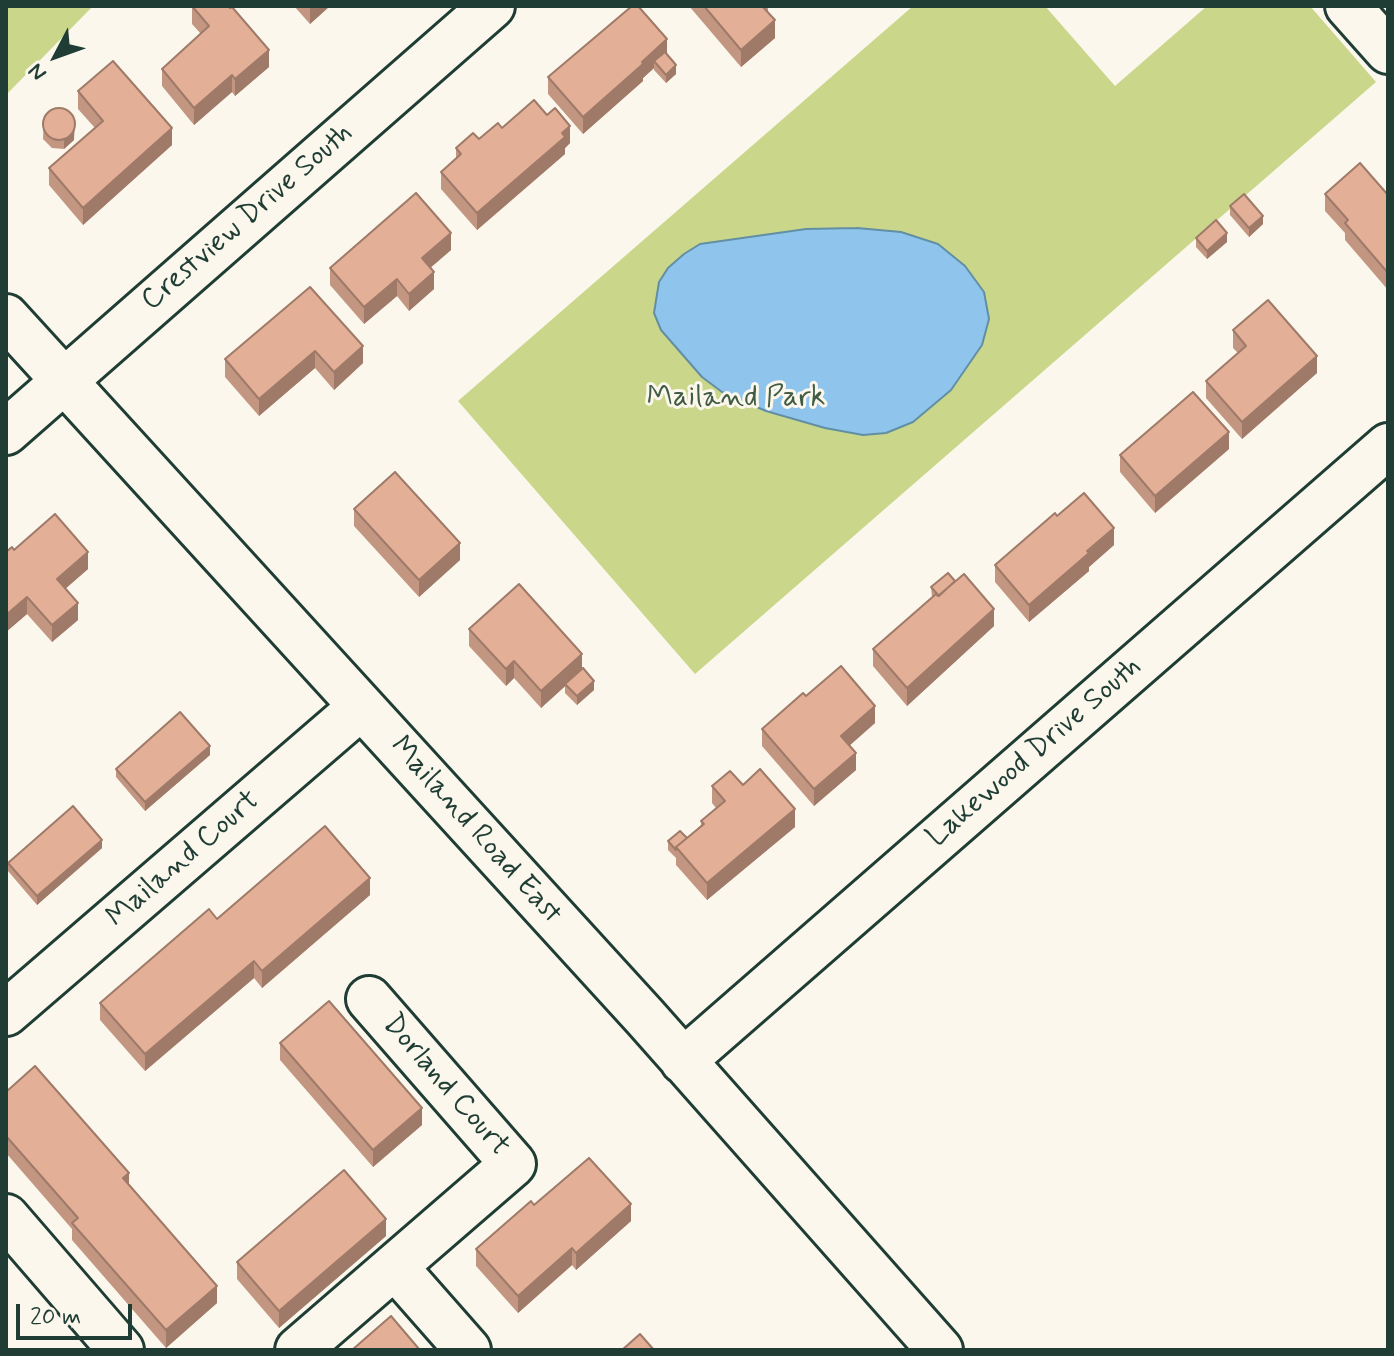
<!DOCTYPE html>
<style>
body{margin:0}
#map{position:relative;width:1394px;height:1356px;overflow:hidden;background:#fbf7ec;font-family:Mynerve,sans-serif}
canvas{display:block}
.frame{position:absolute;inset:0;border:8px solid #1f3d34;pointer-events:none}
.north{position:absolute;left:16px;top:16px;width:80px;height:80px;-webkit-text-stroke:6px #fbf7ec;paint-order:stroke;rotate:229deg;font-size:22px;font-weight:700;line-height:32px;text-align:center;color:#1f3d34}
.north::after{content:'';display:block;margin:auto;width:28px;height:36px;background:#1f3d34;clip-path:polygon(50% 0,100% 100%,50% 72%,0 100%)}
.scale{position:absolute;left:16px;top:1304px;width:116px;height:36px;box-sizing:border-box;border:4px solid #1f3d34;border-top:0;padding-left:10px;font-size:24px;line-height:28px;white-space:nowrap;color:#1f3d34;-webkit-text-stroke:6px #fbf7ec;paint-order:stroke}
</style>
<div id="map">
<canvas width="1394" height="1356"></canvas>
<div class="frame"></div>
<div class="north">N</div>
<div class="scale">20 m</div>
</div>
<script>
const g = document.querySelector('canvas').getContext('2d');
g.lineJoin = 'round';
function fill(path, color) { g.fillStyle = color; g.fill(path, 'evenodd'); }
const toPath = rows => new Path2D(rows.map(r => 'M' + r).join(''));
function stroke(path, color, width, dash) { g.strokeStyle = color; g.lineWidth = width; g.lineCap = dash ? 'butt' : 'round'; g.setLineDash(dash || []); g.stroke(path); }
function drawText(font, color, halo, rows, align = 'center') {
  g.font = font + ' Mynerve,sans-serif'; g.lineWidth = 6; g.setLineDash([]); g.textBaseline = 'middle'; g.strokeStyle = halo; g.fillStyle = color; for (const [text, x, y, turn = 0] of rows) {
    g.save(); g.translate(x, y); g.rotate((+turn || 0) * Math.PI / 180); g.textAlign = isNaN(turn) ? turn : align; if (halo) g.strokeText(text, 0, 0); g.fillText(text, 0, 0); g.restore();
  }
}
const green = toPath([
 [6,6,93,6,6,95],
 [913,6,1045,6,1115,86,1207,6,1310,6,1376,82,695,674,458,401]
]);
const water = toPath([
 [857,228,901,232,938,244,965,266,984,292,989,319,982,345,951,390,913,422,886,433,863,435,825,428,766,411,722,392,702,377,661,330,654,313,659,282,668,268,684,254,700,244,806,229,857,228]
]);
const minor = toPath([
 [1348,6,1388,51],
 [6,317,645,1017,940,1350],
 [6,432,492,6],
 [6,1013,361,707],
 [683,1061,1388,446],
 [6,1217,121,1350],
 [395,1267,468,1350],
 [298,1350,513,1164,369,999]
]);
const wall = toPath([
 [192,6,269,67,235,96,232,92,194,125,162,86,162,69,201,34,192,24],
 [294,6,330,6,310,24],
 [689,6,768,6,768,12,775,38,741,67],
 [667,55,676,74,666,83,654,70,654,68,643,78,643,81,583,134,548,94,548,77],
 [78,91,172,145,83,225,49,185,49,168,95,128,78,109],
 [44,117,74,140,64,149,52,148,43,139],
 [479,139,570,143,565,148,565,154,477,230,441,189,441,172,456,159,456,148],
 [1325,194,1388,195,1388,290,1345,240,1345,233,1325,211],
 [1230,206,1263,224,1249,237,1230,215],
 [1196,238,1227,242,1207,259,1196,247],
 [451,250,430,268,434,289,409,311,397,296,364,324,330,285,330,268],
 [1233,330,1317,373,1242,439,1206,398,1206,381,1238,353,1233,348],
 [363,346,363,363,334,390,315,368,259,416,225,377,225,359],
 [1229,449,1155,513,1120,472,1120,455],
 [354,509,460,560,419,597,354,526],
 [1057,516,1114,545,1089,567,1089,571,1029,622,995,582,995,565],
 [14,550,88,569,65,589,78,620,52,642,27,614,6,632,6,552],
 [931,587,994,626,907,706,873,666,873,649,932,597],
 [469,629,582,669,594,690,577,705,565,693,565,686,541,708,514,678,506,686,469,646],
 [806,696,875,723,849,746,856,770,814,806,762,746,762,729],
 [210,755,145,811,116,777,116,769],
 [743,785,795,827,707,900,676,865,676,858,668,850,668,841,687,838,701,825,701,821,716,808,712,803,712,786],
 [102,848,37,905,8,871,8,863],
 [370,895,262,988,254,978,145,1071,100,1020,100,1003,217,919],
 [280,1043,422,1125,373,1167,280,1060],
 [6,1092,129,1185,217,1303,166,1348,72,1240,72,1229,6,1153],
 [534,1205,631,1221,576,1270,572,1265,518,1313,476,1266,476,1249],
 [386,1236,279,1328,237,1279,237,1262]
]);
const shadedWall = toPath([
 [310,6,330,6,310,24],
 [775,20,775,38,741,67,741,50],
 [667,39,667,56,654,61,654,68,643,78,643,81,583,134,583,117],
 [269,50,269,67,235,96,235,79],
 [676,65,676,74,666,83,666,75],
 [232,75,232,92,194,125,194,108],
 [75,119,74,140,64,149,64,140],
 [570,126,570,143,565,148,565,154,477,230,477,213],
 [172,128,172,145,83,225,83,208],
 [1263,216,1263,224,1249,237,1249,228],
 [451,233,451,250,422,275,422,258],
 [1227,233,1227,242,1207,259,1207,251],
 [434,272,434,289,409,311,409,294],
 [397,279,397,296,364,324,364,307],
 [363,346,363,363,334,390,334,372],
 [315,351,315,368,259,416,259,399],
 [1317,356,1317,373,1242,439,1242,422],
 [1229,432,1229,449,1155,513,1155,496],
 [1114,528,1114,545,1089,567,1089,571,1029,622,1029,605],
 [460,543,460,560,419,597,419,580],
 [88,552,88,569,57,596,57,579],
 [27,597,27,614,6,632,6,615],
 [78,603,78,620,52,642,52,625],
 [994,609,994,626,907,706,907,688],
 [582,654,582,671,541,708,541,691],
 [514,661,514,678,506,686,506,669],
 [594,681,594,690,577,705,577,696],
 [875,706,875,723,841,753,841,736],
 [210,746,210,755,145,811,145,802],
 [856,753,856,770,814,806,814,789],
 [795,809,795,827,707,900,707,883],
 [102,840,102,848,37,905,37,896],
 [370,878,370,895,262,988,262,971],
 [254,961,254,978,145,1071,145,1054],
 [422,1108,422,1125,373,1167,373,1150],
 [129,1173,129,1190,123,1178],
 [631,1204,631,1221,576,1270,576,1253],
 [386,1219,386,1236,279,1328,279,1311],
 [572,1248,572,1265,518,1313,518,1296],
 [217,1286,217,1303,166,1348,166,1330]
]);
const building = toPath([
 [192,6,228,6,230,8,232,7,269,50,235,79,232,75,194,108,162,69,209,26,192,6],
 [632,6,638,6,667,39,642,62,643,64,583,117,548,77,632,6],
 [704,6,762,6,775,20,741,50,704,6],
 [665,52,676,65,666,75,654,61,665,52],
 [113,61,172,128,83,208,49,168,103,121,78,91,113,61],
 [534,100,547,115,555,108,570,126,562,133,565,137,477,213,441,172,461,154,456,148,473,133,479,139,498,123,502,128,534,100],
 '43 124a16 16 0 1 1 32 0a16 16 0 1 1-32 0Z',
 [1360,163,1388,195,1388,273,1345,223,1348,220,1325,194,1360,163],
 [416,193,451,233,422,258,434,272,409,294,397,279,364,307,330,268,416,193],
 [1244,194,1263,216,1249,228,1230,206,1244,194],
 [1216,220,1227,233,1207,251,1196,238,1216,220],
 [310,287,363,346,334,372,315,351,259,399,225,359,310,287],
 [1268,300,1317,356,1242,422,1206,381,1246,346,1233,330,1268,300],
 [1193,392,1229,432,1155,496,1120,455,1193,392],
 [395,472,460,543,419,580,354,509,395,472],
 [1084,493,1114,528,1087,551,1089,553,1029,605,995,565,1055,513,1057,516,1084,493],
 [55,514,88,552,57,579,78,603,52,625,27,597,6,615,6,552,12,547,14,550,55,514],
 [948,573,955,581,939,596,931,587,948,573],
 [964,574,994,609,907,688,873,649,936,594,938,596,964,574],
 [519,584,582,654,541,691,514,661,506,669,469,629,519,584],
 [841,666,875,706,841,736,856,753,814,789,762,729,803,693,806,696,841,666],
 [583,668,594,681,577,696,565,684,583,668],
 [180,712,210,746,145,802,116,769,180,712],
 [760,769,795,809,707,883,676,847,704,824,701,821,725,801,712,786,730,771,743,785,760,769],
 [73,806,102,840,37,896,8,863,73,806],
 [325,826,370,878,262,971,254,961,145,1054,100,1003,209,909,217,919,325,826],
 [680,831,687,838,676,847,676,850,668,841,680,831],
 [329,1001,422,1108,373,1150,280,1043,329,1001],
 [35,1066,129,1173,123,1178,217,1286,166,1330,72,1223,78,1218,6,1136,6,1092,35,1066],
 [589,1158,631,1204,576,1253,572,1248,518,1296,476,1249,531,1201,534,1205,589,1158],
 [344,1170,386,1219,279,1311,237,1262,344,1170],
 [391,1316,419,1349,418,1350,352,1350,391,1316],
 [640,1334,654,1350,622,1350,640,1334]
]);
const streetNames = [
 ["Crestview Drive South",248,218,-41],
 ["Lakewood Drive South",1035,753,-41],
 ["Mailand Road East",475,831,48],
 ["Mailand Court",184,860,-41],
 ["Dorland Court",445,1086,49]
];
const parkNames = [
 ["Mailand Park",736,399]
];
fill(green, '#cad78b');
fill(water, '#8fc5ed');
stroke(water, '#628fa3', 2);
stroke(minor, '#1f3d34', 50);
stroke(minor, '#fbf7ec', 44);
fill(wall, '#c39681');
fill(shadedWall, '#9f7a69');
fill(building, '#e3af96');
stroke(building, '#9f7a69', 2);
drawText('30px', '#1f3d34', '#fbf7ec', streetNames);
drawText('30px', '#415c45', '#fbf7ec', parkNames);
</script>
